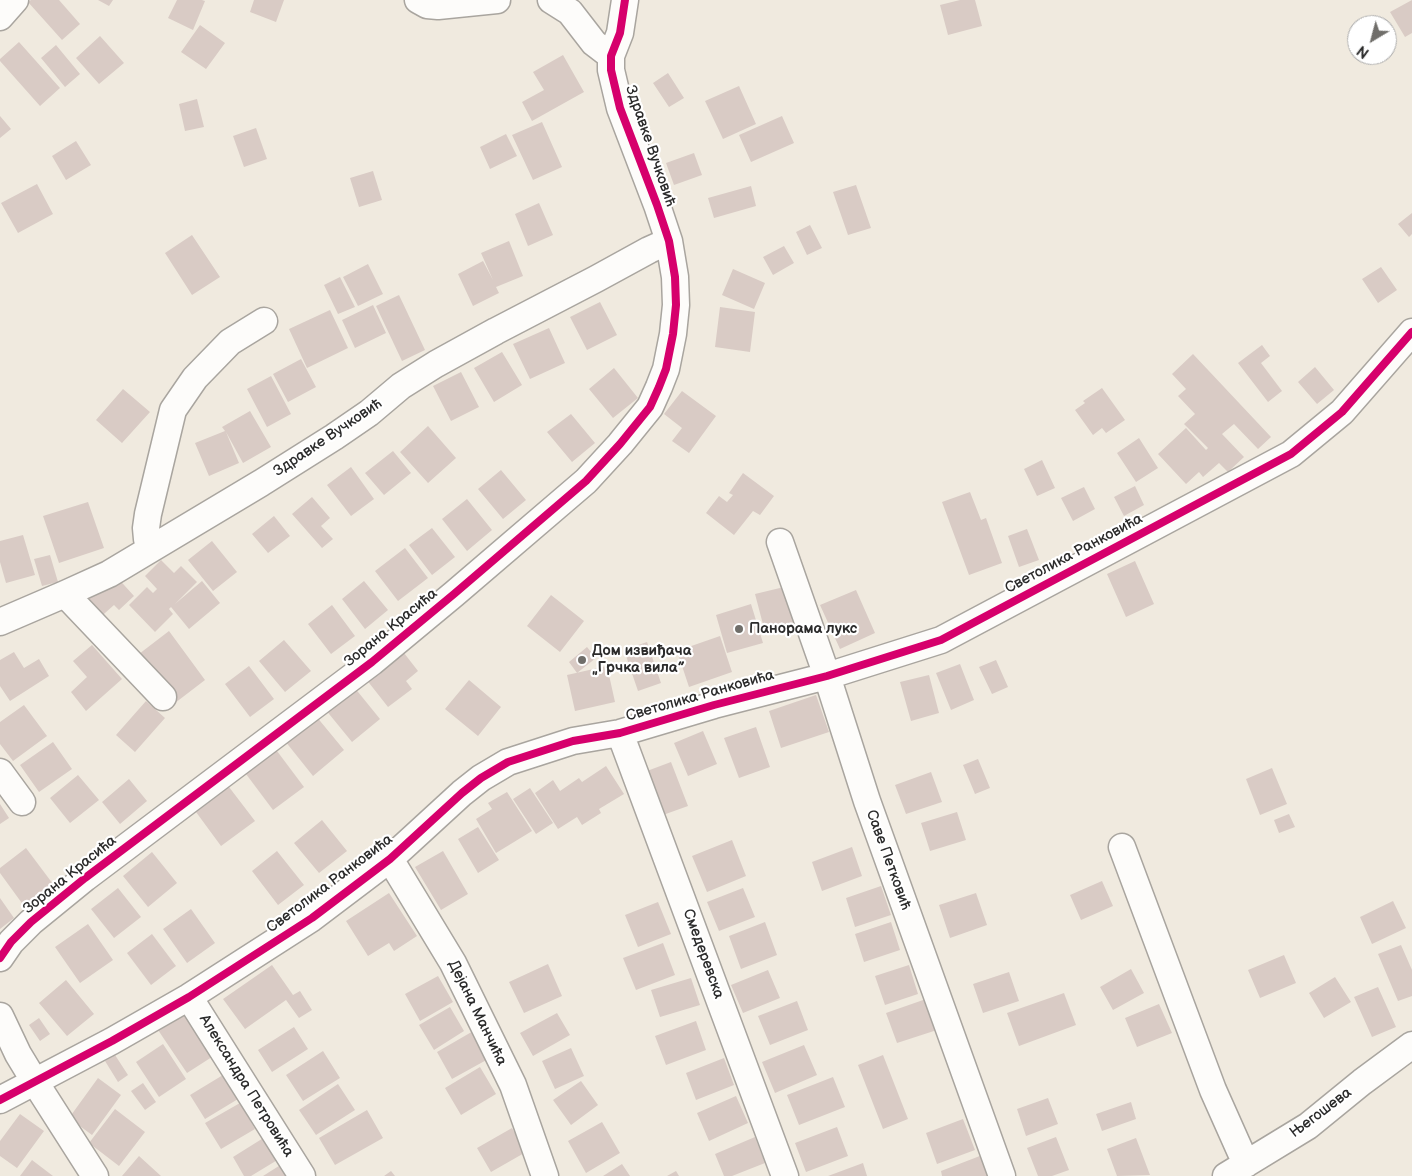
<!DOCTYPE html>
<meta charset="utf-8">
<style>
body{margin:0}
#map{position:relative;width:1412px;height:1176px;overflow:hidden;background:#f0eadf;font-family:"Balsamiq Sans",sans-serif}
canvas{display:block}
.north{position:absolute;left:1347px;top:15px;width:50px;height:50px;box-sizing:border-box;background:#fff;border:1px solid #aaa;border-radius:50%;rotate:217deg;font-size:14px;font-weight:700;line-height:20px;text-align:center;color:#2b2b2b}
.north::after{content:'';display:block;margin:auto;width:18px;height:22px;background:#706e6a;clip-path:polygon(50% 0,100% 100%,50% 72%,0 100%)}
</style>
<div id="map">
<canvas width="1412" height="1176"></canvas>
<div class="north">N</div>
</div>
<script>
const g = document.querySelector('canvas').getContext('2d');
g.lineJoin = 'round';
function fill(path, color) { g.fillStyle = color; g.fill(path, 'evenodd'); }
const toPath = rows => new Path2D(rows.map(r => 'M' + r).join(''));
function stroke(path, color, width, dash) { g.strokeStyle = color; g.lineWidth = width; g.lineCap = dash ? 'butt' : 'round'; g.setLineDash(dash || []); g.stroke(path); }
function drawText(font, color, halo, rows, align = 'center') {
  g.font = font + ' "Balsamiq Sans",sans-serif'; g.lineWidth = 4.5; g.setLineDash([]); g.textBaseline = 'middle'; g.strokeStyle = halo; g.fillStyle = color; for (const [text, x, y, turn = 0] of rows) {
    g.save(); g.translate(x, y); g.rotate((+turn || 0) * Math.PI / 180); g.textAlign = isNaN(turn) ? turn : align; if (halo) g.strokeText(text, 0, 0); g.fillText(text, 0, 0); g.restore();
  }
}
const building = toPath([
 [31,0,59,0,80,24,62,40,28,2],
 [98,0,113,0,109,6],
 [177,0,202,0,205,1,193,30,168,18],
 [254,0,284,0,276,22,250,12],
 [960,0,975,0,982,26,948,35,940,5],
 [1412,0,1412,33,1405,37,1390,12],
 [200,25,225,43,206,69,181,52],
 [100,36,124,63,99,84,76,58],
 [19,42,60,88,40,106,0,61,0,59],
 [56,45,80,74,65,87,41,58],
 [563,55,584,92,532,121,522,102,544,90,533,72],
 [668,73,684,98,669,107,653,83],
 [739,86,756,124,723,139,705,101],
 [197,99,204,127,185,131,179,104],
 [0,116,11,129,0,138],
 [782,116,794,143,751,162,739,135],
 [542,122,562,167,533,180,512,135],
 [256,128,267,159,244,167,233,136],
 [506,134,517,156,490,169,480,147],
 [76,141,91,165,66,180,52,156],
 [694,153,702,175,674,185,666,163],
 [373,171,382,200,359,207,350,178],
 [37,184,53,214,18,233,1,203],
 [856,185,871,228,848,235,833,192],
 [751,186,756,206,714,218,708,198],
 [539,203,553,235,528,246,515,214],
 [1412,213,1412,234,1409,237,1398,224],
 [810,225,822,248,807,255,796,232],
 [192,235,220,277,192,295,165,253],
 [509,241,523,276,496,287,499,293,473,306,458,274,483,261,493,280,481,253],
 [784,246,794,263,773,275,763,257],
 [368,264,383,294,358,306,343,277],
 [1381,267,1397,290,1378,303,1362,279],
 [733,269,765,283,754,309,722,295],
 [340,277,355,307,338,314,324,285],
 [399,295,425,350,402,361,376,306],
 [600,302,617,335,587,350,570,317],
 [373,305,386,333,355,348,342,320],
 [720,307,755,312,750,352,715,347],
 [330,310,348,348,307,368,289,329],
 [549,328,565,363,530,379,513,344],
 [1262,345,1270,356,1261,363,1282,391,1268,402,1238,363],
 [502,352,522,385,494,402,474,368],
 [1193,354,1271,437,1258,449,1234,424,1222,434,1244,457,1228,472,1219,463,1203,477,1199,472,1186,484,1158,454,1186,428,1206,450,1208,448,1184,424,1195,414,1178,396,1186,389,1172,374],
 [301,359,316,387,288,402,273,374],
 [1315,367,1334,390,1317,404,1298,382],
 [614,368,638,398,613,418,589,389],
 [461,372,479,407,451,421,433,386],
 [271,376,291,414,267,427,247,389],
 [1102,388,1125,420,1106,433,1102,428,1093,435,1075,410,1085,403,1083,401],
 [123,389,150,412,122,443,96,420],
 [682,391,716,416,689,453,672,441,682,428,664,414],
 [250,411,271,447,243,463,226,432,239,463,209,476,195,443,225,431,222,427],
 [571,414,595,443,572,462,547,432],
 [428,426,456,458,428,483,400,452],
 [1139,438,1158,468,1136,482,1117,453],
 [393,451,411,473,384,495,365,473],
 [1042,460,1055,488,1037,496,1024,469],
 [351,467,374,499,351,516,327,485],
 [501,470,526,500,503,519,478,489],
 [743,473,774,496,760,515,753,511,734,535,706,513,719,496,727,502,733,495,729,493],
 [1135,486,1144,505,1124,516,1114,497],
 [1084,487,1095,509,1073,521,1061,498],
 [970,492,981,520,986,518,1002,563,969,575,942,502],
 [312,497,330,518,321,526,333,539,322,548,292,514],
 [467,499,492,530,467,551,442,519],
 [88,502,104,548,59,563,43,516],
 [274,516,290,536,268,553,252,534],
 [432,528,455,557,432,575,409,545],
 [1027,529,1039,560,1019,567,1008,536],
 [23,535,35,575,6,583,0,562,0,541],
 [212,541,237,572,213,591,188,560],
 [405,548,428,578,398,601,375,571],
 [50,555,58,582,42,586,34,559],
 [161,560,174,573,181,566,197,582,175,604,202,581,220,603,189,629,171,607,169,609,173,614,155,632,129,605,147,587,153,593,157,589,145,576],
 [1135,561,1154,604,1126,617,1107,574],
 [115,575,134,596,119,610,114,605,96,621,82,605],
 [364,581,388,610,365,629,342,599],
 [784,587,795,624,765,632,755,594],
 [856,590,875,633,840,649,820,605],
 [551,595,584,621,560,652,527,626],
 [751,604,763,643,727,653,716,615],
 [332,605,355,636,331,654,308,624],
 [169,631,205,680,175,703,139,654],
 [720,636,732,672,689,687,677,651],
 [284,640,311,671,285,692,259,661],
 [647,642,661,683,638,691,624,650],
 [92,645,122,679,86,711,71,692,87,677,73,661],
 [587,647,596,658,577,673,569,662],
 [14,652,24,668,39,659,49,676,10,701,0,686,0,660],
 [404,653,418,671,406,681,412,689,388,707,366,679],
 [996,660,1008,687,992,694,979,667],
 [960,664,974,700,951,710,936,673],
 [249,666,274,699,250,717,225,684],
 [607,666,615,702,575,711,567,675],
 [929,675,939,713,911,721,900,682],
 [469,680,501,707,478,736,445,709],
 [354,687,380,719,352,742,325,709],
 [816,695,829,732,781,748,769,711],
 [146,701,165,718,135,752,116,735],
 [24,705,47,736,13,761,0,744,0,722],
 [316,716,344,750,313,776,285,741],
 [756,727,770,767,739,778,724,738],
 [703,731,717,764,688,776,674,743],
 [53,742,72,769,39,792,20,765],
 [274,747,304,787,273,810,243,770],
 [978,759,990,788,975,794,963,765],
 [671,762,688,806,663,815,647,771],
 [606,766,624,794,599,809,601,813,582,825,577,817,558,829,535,793,553,780,560,791,579,778,582,782],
 [1272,768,1287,804,1260,815,1246,779],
 [931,772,942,802,906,814,895,785],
 [78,775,99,800,70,823,50,798],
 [129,779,147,801,120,824,102,802],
 [229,787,255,821,221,846,196,812],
 [530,788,553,823,536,834,513,799],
 [507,792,532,831,496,853,476,819,492,809,488,803],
 [0,804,9,818,0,824],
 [957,812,966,840,930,851,921,823],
 [1289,814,1295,827,1279,833,1274,820],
 [322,820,347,851,319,873,294,843],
 [478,827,499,860,478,873,458,839],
 [732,840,746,876,707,892,692,856],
 [852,847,862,876,822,891,812,862],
 [26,848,53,884,24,906,0,873,0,868],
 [277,851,304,885,278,905,252,871],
 [443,851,468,894,441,910,415,867],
 [152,852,177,883,148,907,123,876],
 [1102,881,1113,906,1081,920,1070,895],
 [881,886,891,915,855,927,846,898],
 [118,888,141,917,114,938,91,909],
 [743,888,755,917,719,931,707,902],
 [389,893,417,936,394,951,389,943,368,956,346,921],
 [976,893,987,925,950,938,939,905],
 [0,898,14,918,0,929],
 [1393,901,1406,928,1372,944,1360,917],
 [658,902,671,934,638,947,625,915],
 [191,909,215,943,187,963,163,929],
 [765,922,777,955,741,969,729,936],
 [891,922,900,950,864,962,855,934],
 [88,924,113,960,80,983,55,947],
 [152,934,176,966,151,985,127,953],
 [663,943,675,975,636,990,623,958],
 [1401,945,1412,970,1412,996,1398,1001,1378,954],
 [1284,955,1296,983,1260,998,1248,970],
 [548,964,562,996,524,1013,509,982],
 [272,965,293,995,300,991,312,1010,299,1018,286,1000,245,1029,223,999],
 [909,965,918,994,885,1005,875,976],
 [1131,969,1144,993,1113,1010,1100,987],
 [768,970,780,998,743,1013,731,985],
 [1009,972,1019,1001,983,1013,973,984],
 [438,976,453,1002,420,1021,405,994],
 [1335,977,1351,1002,1324,1018,1309,993],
 [691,978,700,1005,660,1017,651,990],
 [66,980,94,1014,67,1036,39,1003],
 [1378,987,1396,1027,1372,1037,1354,997],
 [1064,993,1076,1025,1019,1046,1007,1013],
 [926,999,937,1030,897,1043,886,1013],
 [797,1001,808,1030,770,1045,758,1016],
 [1159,1004,1172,1033,1137,1047,1125,1018],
 [450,1007,464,1031,434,1050,419,1025],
 [186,1012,215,1055,187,1073,158,1030],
 [557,1013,570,1035,533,1056,520,1033],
 [39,1018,50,1034,40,1041,29,1025],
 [696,1021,706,1050,666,1065,655,1036],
 [294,1027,308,1049,272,1072,258,1050],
 [475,1030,490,1058,452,1079,437,1052],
 [163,1044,186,1079,159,1097,136,1062],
 [804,1045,817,1075,775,1093,762,1062],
 [571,1048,584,1076,555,1089,542,1061],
 [323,1051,340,1078,303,1101,286,1075],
 [115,1055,128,1075,118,1082,105,1061],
 [883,1055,908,1119,883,1129,858,1065],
 [724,1058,734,1085,696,1100,686,1073],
 [480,1067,496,1094,461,1115,445,1088],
 [223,1075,238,1099,205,1119,190,1095],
 [833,1077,845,1107,799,1125,787,1095],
 [98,1078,121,1095,92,1135,69,1118],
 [581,1081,598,1105,571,1125,553,1100],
 [143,1083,156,1102,145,1110,131,1091],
 [338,1084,355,1110,316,1135,299,1110],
 [736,1096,748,1123,709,1141,697,1113],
 [1048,1098,1058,1124,1026,1136,1017,1109],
 [1131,1102,1136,1119,1102,1131,1096,1114],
 [240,1103,255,1129,221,1149,205,1123],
 [115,1109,145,1132,119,1166,89,1143],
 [367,1110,383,1138,335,1165,319,1138],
 [20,1114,44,1131,17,1168,0,1156,0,1141],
 [963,1119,975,1150,937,1164,926,1133],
 [602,1122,620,1153,586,1173,568,1141],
 [837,1127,848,1156,806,1172,795,1143],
 [512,1128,526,1152,491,1172,477,1148],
 [265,1137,279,1159,251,1176,244,1176,233,1157],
 [755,1137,765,1163,732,1176,724,1176,715,1154],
 [1056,1137,1069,1170,1052,1176,1038,1176,1027,1148],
 [1136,1138,1150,1175,1117,1176,1107,1149],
 [985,1154,993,1176,942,1176,941,1171],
 [139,1156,161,1176,122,1176],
 [32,1160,53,1176,20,1176],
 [863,1163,867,1176,828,1176],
 [282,1164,290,1176,263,1176],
 [622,1164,630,1176,603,1176],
 [391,1171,395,1176,384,1176],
 [676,1171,679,1176,667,1176]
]);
const minor = toPath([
 [418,0,427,5,438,6,497,0],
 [551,0,570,12,594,43,611,56],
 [0,17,15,0],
 [780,542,827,676,867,801,1002,1176],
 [150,549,147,539,146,528,148,514,173,410,195,378,230,342,264,321],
 [65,594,163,697],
 [0,622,65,594,109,574,261,483,334,437,369,413,401,386,436,364,496,331,596,279,649,250,669,241],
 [620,733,785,1176],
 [0,772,22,802],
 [1122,847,1213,1090,1246,1164],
 [390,859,453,963,513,1085,545,1176],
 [0,958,11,942,31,922,85,878,372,662,454,594,586,481,620,444,650,407,659,387,666,369,673,334,676,305,675,277,669,241,657,205,620,108,611,70,611,56,620,33,625,0],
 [189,997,302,1176],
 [0,1016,18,1054,35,1082,95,1176],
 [0,1100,112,1041,189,997,312,918,390,859,462,793,481,778,508,762,573,741,620,733,714,705,827,676,941,640,1291,454,1342,412,1412,332],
 [1226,1176,1308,1126,1362,1082,1412,1045]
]);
const cycleway = toPath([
 [0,958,11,942,31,922,85,878,372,662,454,594,586,481,620,444,650,407,659,387,666,369,673,334,676,305,675,277,669,241,657,205,620,108,611,70,611,56,620,33,625,0],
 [0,1100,112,1041,189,997,312,918,390,859,462,793,481,778,508,762,573,741,620,733,714,705,827,676,941,640,1291,454,1342,412,1412,332]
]);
const markers = [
 [739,629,5,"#706e6a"],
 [582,660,5,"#706e6a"]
];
const streetNames = [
 ["Здравке Вучковић",650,146,71],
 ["Здравке Вучковић",328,438,-34],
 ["Светолика Ранковића",1074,554,-28],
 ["Зорана Красића",391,628,-39],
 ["Светолика Ранковића",700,696,-16],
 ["Саве Петковић",888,860,70],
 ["Зорана Красића",70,875,-39],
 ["Светолика Ранковића",330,884,-37],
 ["Смедеревска",703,954,70],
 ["Дејана Манчића",477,1013,64],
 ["Александра Петровића",246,1086,58],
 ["Његошева",1321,1113,-37]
];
const poiNames = [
 ["Панорама лукс",749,629],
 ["Дом извиђача",592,651],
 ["„Грчка вила”",592,668]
];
fill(building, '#d9cbc5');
stroke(minor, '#a9a59f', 29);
stroke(minor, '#fdfcfa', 26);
stroke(cycleway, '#d6006c', 8);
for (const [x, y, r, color] of markers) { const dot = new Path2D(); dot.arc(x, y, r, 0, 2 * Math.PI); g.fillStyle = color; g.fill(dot); stroke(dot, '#fff', 2); }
drawText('15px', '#2b2b2b', '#fff', streetNames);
drawText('bold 15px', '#2b2b2b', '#fff', poiNames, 'left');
</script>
